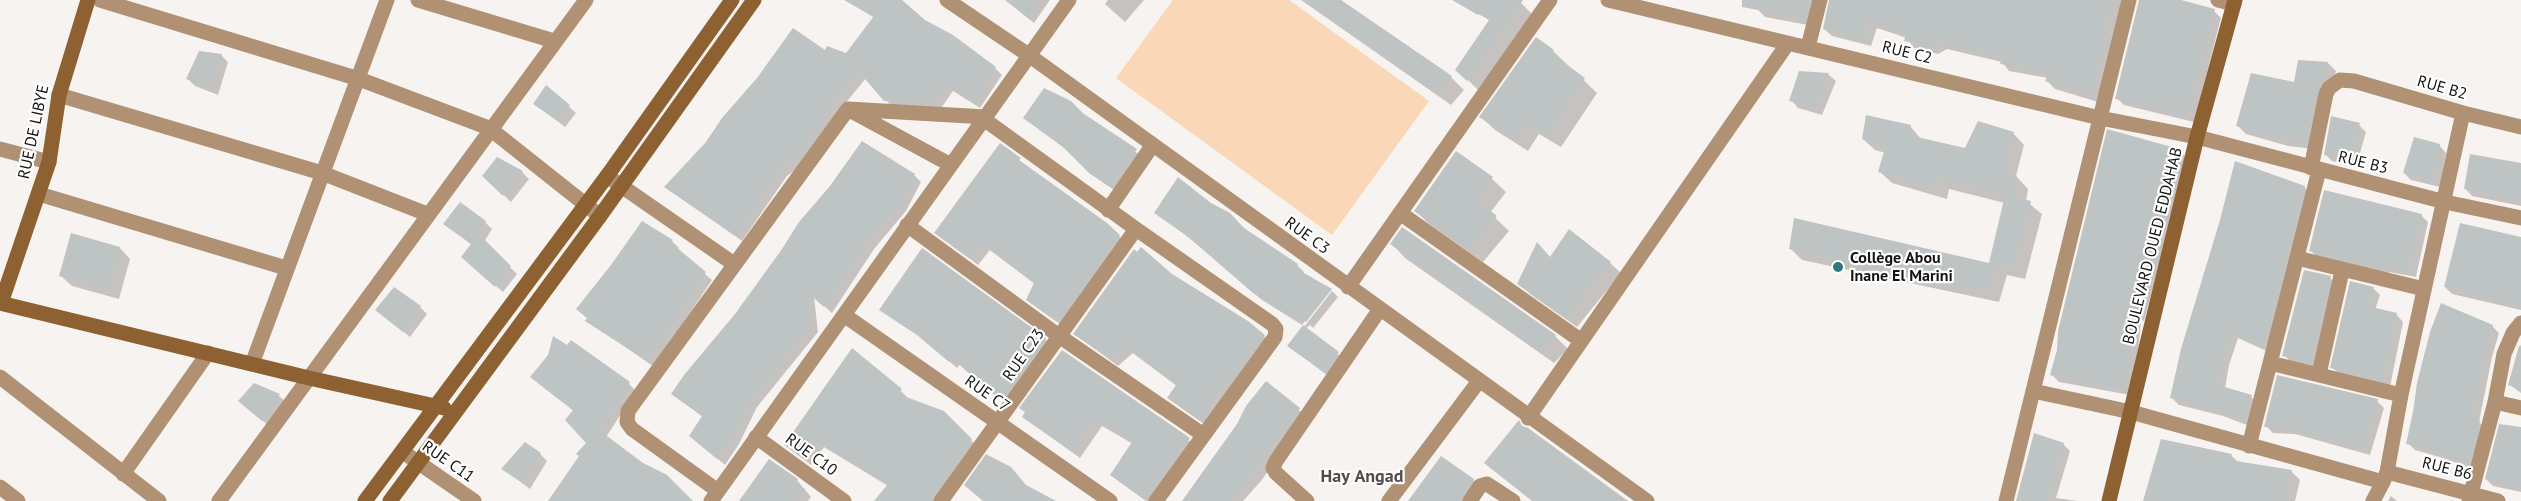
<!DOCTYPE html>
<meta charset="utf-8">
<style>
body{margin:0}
canvas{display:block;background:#f7f3f0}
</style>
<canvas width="2521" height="501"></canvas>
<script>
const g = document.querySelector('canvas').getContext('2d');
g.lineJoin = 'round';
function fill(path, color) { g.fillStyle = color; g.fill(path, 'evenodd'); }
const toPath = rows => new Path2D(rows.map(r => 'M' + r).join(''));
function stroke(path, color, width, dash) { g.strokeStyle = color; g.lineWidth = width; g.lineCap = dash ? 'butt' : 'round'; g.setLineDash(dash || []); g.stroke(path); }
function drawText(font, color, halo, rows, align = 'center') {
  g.font = font + ' "PT Sans",sans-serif'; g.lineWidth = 4.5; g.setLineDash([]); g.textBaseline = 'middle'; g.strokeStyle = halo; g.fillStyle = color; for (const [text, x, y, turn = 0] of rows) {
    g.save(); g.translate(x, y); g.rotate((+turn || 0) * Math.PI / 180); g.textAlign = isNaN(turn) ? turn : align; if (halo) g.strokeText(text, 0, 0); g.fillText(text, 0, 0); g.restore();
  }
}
const green = toPath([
 [1173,0,1289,0,1429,101,1332,235,1116,78]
]);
const shadow = toPath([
 [844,0,898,0,924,21,995,68,1002,75,980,108,953,91,939,111,893,108,866,78,840,110,811,158,787,176,742,241,666,187,825,52,847,55,875,18],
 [1005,0,1050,0,1034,23],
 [1108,0,1144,0,1125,22,1105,4],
 [1301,0,1339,0,1451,77,1464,90,1451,105],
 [1452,0,1485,0,1478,15],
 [1504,0,1514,0,1521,3,1532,14,1478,90,1459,71],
 [1762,0,1824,0,1813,26,1765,17,1758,10],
 [1831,0,2122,0,2100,102,2098,102,2055,89,2047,81,2048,78,2009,71,2002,62,1947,49,1938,54,1914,48,1907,38,1877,28,1871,46,1832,36,1824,29],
 [2140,0,2170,0,2214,11,2221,18,2194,122,2124,105,2117,98],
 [1553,51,1597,93,1561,147,1539,134,1528,151,1495,130,1481,117],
 [221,55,228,62,218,95,195,86,188,79],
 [2328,63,2336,71,2314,149,2288,146,2246,134,2238,126,2296,83],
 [1800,73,1829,75,1836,81,1822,115,1798,108,1791,100],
 [547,87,576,113,565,127,535,104],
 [1084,116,1143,157,1117,192,1098,179,1072,154,1025,118],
 [2359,125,2366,132,2356,167,2332,161,2325,154],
 [1910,126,1921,139,1966,150,2013,133,2024,145,2016,176,2028,189,2026,201,2042,214,2025,279,2007,275,1999,302,1802,260,1791,249,1990,265,2005,203,1949,189,1947,199,1892,183,1880,172,1886,153,1875,150,1863,139],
 [2439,145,2446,153,2440,187,2411,180,2404,173],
 [2179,150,2186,157,2180,185,2144,321,2141,320,2136,374,2130,395,2059,382,2052,375],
 [1456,153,1492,179,1506,192,1490,213,1509,231,1483,262,1429,224,1416,211],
 [2521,165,2521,206,2472,196,2465,188],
 [522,172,529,179,511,202,484,176],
 [914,175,921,182,906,211,874,249,832,313,814,297,818,332,757,407,739,444,725,465,690,436,703,417,673,394],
 [1052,187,1107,225,1126,243,1065,328,1028,299,1035,284,990,250,978,265,936,232],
 [2304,187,2311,194,2271,353,2238,338,2229,365,2225,388,2251,397,2258,404,2252,427,2223,416,2179,405,2172,398],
 [1156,213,1245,230,1297,265,1304,272,1302,274,1329,290,1302,325,1262,300,1196,243],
 [2421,215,2428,222,2416,277,2389,272,2388,275,2317,257,2310,250],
 [485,222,492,229,484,242,517,274,503,292,470,264,472,245,445,224],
 [2521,240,2521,310,2452,294,2445,287],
 [672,241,679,248,677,250,712,280,654,367,587,320,612,266],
 [1392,244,1555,336,1568,349,1554,363,1405,258],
 [120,248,130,259,119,299,72,286,61,276],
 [1138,254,1264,336,1271,343,1208,427,1169,398,1177,386,1133,353,1118,366,1075,334],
 [1551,258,1610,263,1621,273,1577,327,1530,294,1519,283],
 [2330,278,2337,285,2318,369,2291,362,2284,355],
 [2373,288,2380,295,2375,310,2396,314,2403,322,2390,387,2339,374,2332,367],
 [1332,291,1338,297,1313,328,1310,325,1305,329,1345,360,1332,379,1289,346],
 [420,307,427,314,410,337,377,310],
 [881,309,1045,339,1052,346,1010,404,994,395,960,364,957,368,926,341],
 [2492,326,2499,333,2492,357,2479,422,2486,429,2475,470,2443,458,2415,450,2408,443],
 [2521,344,2521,393,2510,385],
 [852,350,901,391,908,398,907,399,943,412,978,447,941,501,876,501,888,486,824,447,811,465,786,445],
 [1062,352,1196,446,1156,501,1147,501,1112,475,1133,444,1102,426,1080,458,1024,417],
 [255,384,279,396,286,402,269,426,247,408],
 [539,384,629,384,636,391,606,437,691,501,588,443,574,411],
 [2377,401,2384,408,2370,455,2295,434,2273,433,2266,426],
 [1299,410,1307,417,1261,481,1243,501,1184,501],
 [2521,430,2521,492,2493,486,2486,479],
 [2063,444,2070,451,2056,498,2078,501,2017,501],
 [540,454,547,461,530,489,503,469],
 [2231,455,2238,462,2292,472,2300,480,2295,501,2145,501],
 [797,480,811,497,808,501,741,501],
 [1473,480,1482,488,1472,501,1411,501],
 [2391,496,2397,501,2388,501]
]);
const building = toPath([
 [847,0,902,0,925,20,953,35,996,67,973,102,946,85,931,104,884,101,859,72,833,103,804,150,780,169,752,213,734,235,664,187,706,142,722,118,757,78,793,28,825,50,827,46,846,53,874,16],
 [1006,0,1039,0,1027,17],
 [1304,0,1341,0,1452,76,1437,93],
 [1454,0,1523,0,1467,81,1455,70,1489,20],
 [1742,0,1810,0,1805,19,1742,7],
 [1829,0,2111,0,2093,94,2089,94,2045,81,2049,72,2000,64,2002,57,1938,42,1929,47,1904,41,1906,34,1869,21,1863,39,1823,29],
 [2139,0,2181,0,2215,9,2187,116,2115,99],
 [1536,37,1554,50,1551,53,1585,78,1547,135,1525,122,1514,139,1479,117],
 [199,51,222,54,211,89,186,79],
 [2298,60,2328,62,2325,79,2317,92,2306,142,2279,138,2236,126,2251,73,2294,82],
 [1799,71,1829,73,1815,109,1789,101],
 [546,85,570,105,558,121,533,104],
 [1044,88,1071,101,1084,114,1137,149,1110,187,1089,173,1063,147,1023,118],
 [1866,115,1911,125,1908,135,1965,148,1978,121,2014,132,2005,165,2009,166,2005,178,2017,176,2014,197,2031,201,2013,268,1996,265,1987,291,1789,249,1794,218,1989,263,2005,195,1937,178,1936,188,1878,172,1886,145,1862,139],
 [2331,116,2360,123,2350,160,2324,155],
 [2107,129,2179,149,2174,178,2137,315,2134,314,2129,366,2123,389,2050,375,2057,350,2058,331],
 [2414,137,2440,144,2434,181,2403,173],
 [862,141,915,174,900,204,867,242,824,307,808,293,812,324,751,400,732,437,717,459,689,436,702,416,671,394,684,375,735,314,782,249,799,222,830,186],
 [1000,143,1021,158,1019,160,1107,223,1120,235,1057,322,1026,300,1034,283,982,244,970,259,934,233],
 [1456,151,1493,177,1476,200,1497,216,1469,250,1414,211],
 [2470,154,2521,163,2521,200,2464,189],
 [497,157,523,171,503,196,482,176],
 [2235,161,2305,186,2264,347,2231,332,2222,358,2218,385,2252,395,2245,421,2214,409,2170,398,2181,349,2220,220],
 [1178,177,1211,203,1230,213,1244,228,1298,264,1295,268,1332,289,1306,322,1302,319,1299,322,1253,293,1187,236,1154,213],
 [2324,190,2422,214,2409,270,2382,266,2381,269,2309,251],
 [460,202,486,221,478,233,511,266,495,287,461,257,471,244,443,224],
 [642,221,673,240,670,242,706,272,647,361,585,321,587,318,576,309,611,265],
 [2460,223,2521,237,2521,306,2444,287],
 [1402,227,1556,335,1539,351,1390,244],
 [1569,229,1611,262,1566,318,1517,284,1537,242,1550,257],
 [71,233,120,247,108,290,59,276],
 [1141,247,1172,274,1248,321,1265,335,1234,377,1220,389,1200,421,1167,398,1176,385,1125,347,1110,359,1073,334,1134,249,1137,252],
 [922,248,1046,338,1003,398,985,388,952,358,949,362,917,335,879,310],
 [2304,270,2331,276,2311,363,2282,356],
 [2350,281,2374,287,2367,306,2397,313,2383,381,2330,368],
 [394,287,421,306,403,332,375,310],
 [2441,303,2493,325,2485,350,2472,419,2480,420,2469,464,2435,451,2406,444,2413,412,2417,383,2430,332],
 [1303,325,1339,352,1325,373,1287,346],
 [553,336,567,345,571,340,630,382,599,430,643,463,667,475,693,501,548,501,579,456,576,454,586,443,565,420,573,410,530,377,548,355],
 [2519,346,2521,346,2521,389,2508,385],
 [852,348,902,389,898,394,944,411,972,439,931,501,874,501,888,484,816,442,803,459,784,445],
 [1062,350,1190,438,1148,495,1146,501,1110,475,1132,442,1115,430,1094,420,1072,452,1022,417,1025,412,1019,408],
 [2277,375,2378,399,2363,449,2287,428,2264,427],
 [1266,381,1300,408,1298,412,1231,501,1182,501,1237,424,1246,406],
 [254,383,280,394,262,421,238,401],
 [1519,420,1522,426,1528,428,1628,501,1532,501,1484,463],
 [2499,424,2521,427,2521,489,2485,479],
 [2034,433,2064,443,2047,501,2016,501],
 [2161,439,2232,454,2230,460,2292,470,2285,501,2143,501],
 [525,442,541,453,523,483,501,469],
 [986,454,1011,467,1026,485,1056,501,983,501,964,485],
 [1441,456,1474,479,1460,501,1408,501],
 [769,459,798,479,795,484,805,489,795,501,739,501]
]);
const street = toPath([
 [100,0,359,79,489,128,600,216],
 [418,0,554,41],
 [947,0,1030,56,1647,501],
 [1608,0,2100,118,2197,137,2445,202,2521,218],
 [2218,0,2234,4],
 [1808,47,1820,0],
 [59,95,322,173,427,214],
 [848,109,986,117],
 [853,112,951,165],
 [985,120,1136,229,1272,324,1276,329,1275,337,1156,501],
 [0,149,49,162],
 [2311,168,2326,94,2329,88,2340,80,2354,81,2463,113,2521,127],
 [607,176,734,264],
 [39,194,286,268],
 [1108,210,1152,146],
 [1400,213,1580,340],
 [907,225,1059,336,1202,434],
 [2297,258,2424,289],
 [1348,287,1550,0],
 [844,315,1110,501],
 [2270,363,2401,395],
 [252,364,387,0],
 [2319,374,2342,271],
 [0,377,159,501],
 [2033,391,2131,412,2383,482,2387,472,2401,395,2463,113],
 [2495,402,2521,408],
 [1528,418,1788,43],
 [756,437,844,501],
 [2249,446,2319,170],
 [403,452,474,501],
 [2387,472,2498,501],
 [123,474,208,353],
 [0,487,18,501],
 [718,491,632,429,627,422,628,411,848,109],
 [219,501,586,0],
 [711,501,1069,0],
 [941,501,1136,229],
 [1307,501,1276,473,1273,468,1276,461,1380,309],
 [1389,501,1479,381],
 [1470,501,1480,486,1487,484,1513,501],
 [2006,501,2129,0],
 [2373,501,2383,482],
 [2469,501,2495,402,2504,354,2513,333,2521,323]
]);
const secondary = toPath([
 [0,303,309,378,444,408],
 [1,303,49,162,59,95,88,0],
 [365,501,607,176,732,0],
 [390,501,600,216,754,0],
 [2109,501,2197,137,2235,0]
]);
const markers = [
 [1838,267,6,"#2f797d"]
];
const streetNames = [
 ["RUE C2",1907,53,14],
 ["RUE B2",2442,88,16],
 ["RUE DE LIBYE",34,132,-78],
 ["RUE B3",2363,163,14],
 ["RUE C3",1307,236,36],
 ["BOULEVARD OUED EDDAHAB",2153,246,-76],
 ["RUE C23",1024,355,-55],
 ["RUE C7",987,394,35],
 ["RUE C10",811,455,36],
 ["RUE C11",448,462,35],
 ["RUE B6",2447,469,14]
];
const poiNames = [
 ["Collège Abou",1850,258],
 ["Inane El Marini",1850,276]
];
const neighbourhoodNames = [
 ["Hay Angad",1362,477]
];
fill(green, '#fad7b6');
fill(shadow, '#0003');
fill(building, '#bec3c4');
stroke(street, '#b19173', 15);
stroke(secondary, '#8e6132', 15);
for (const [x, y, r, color] of markers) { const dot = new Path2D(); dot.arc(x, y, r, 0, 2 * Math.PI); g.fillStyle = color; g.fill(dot); stroke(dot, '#fff', 2); }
drawText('16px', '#151413', '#fff', streetNames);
drawText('bold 16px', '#151413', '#fff', poiNames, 'left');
drawText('bold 18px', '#504d4a', '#fff', neighbourhoodNames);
</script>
